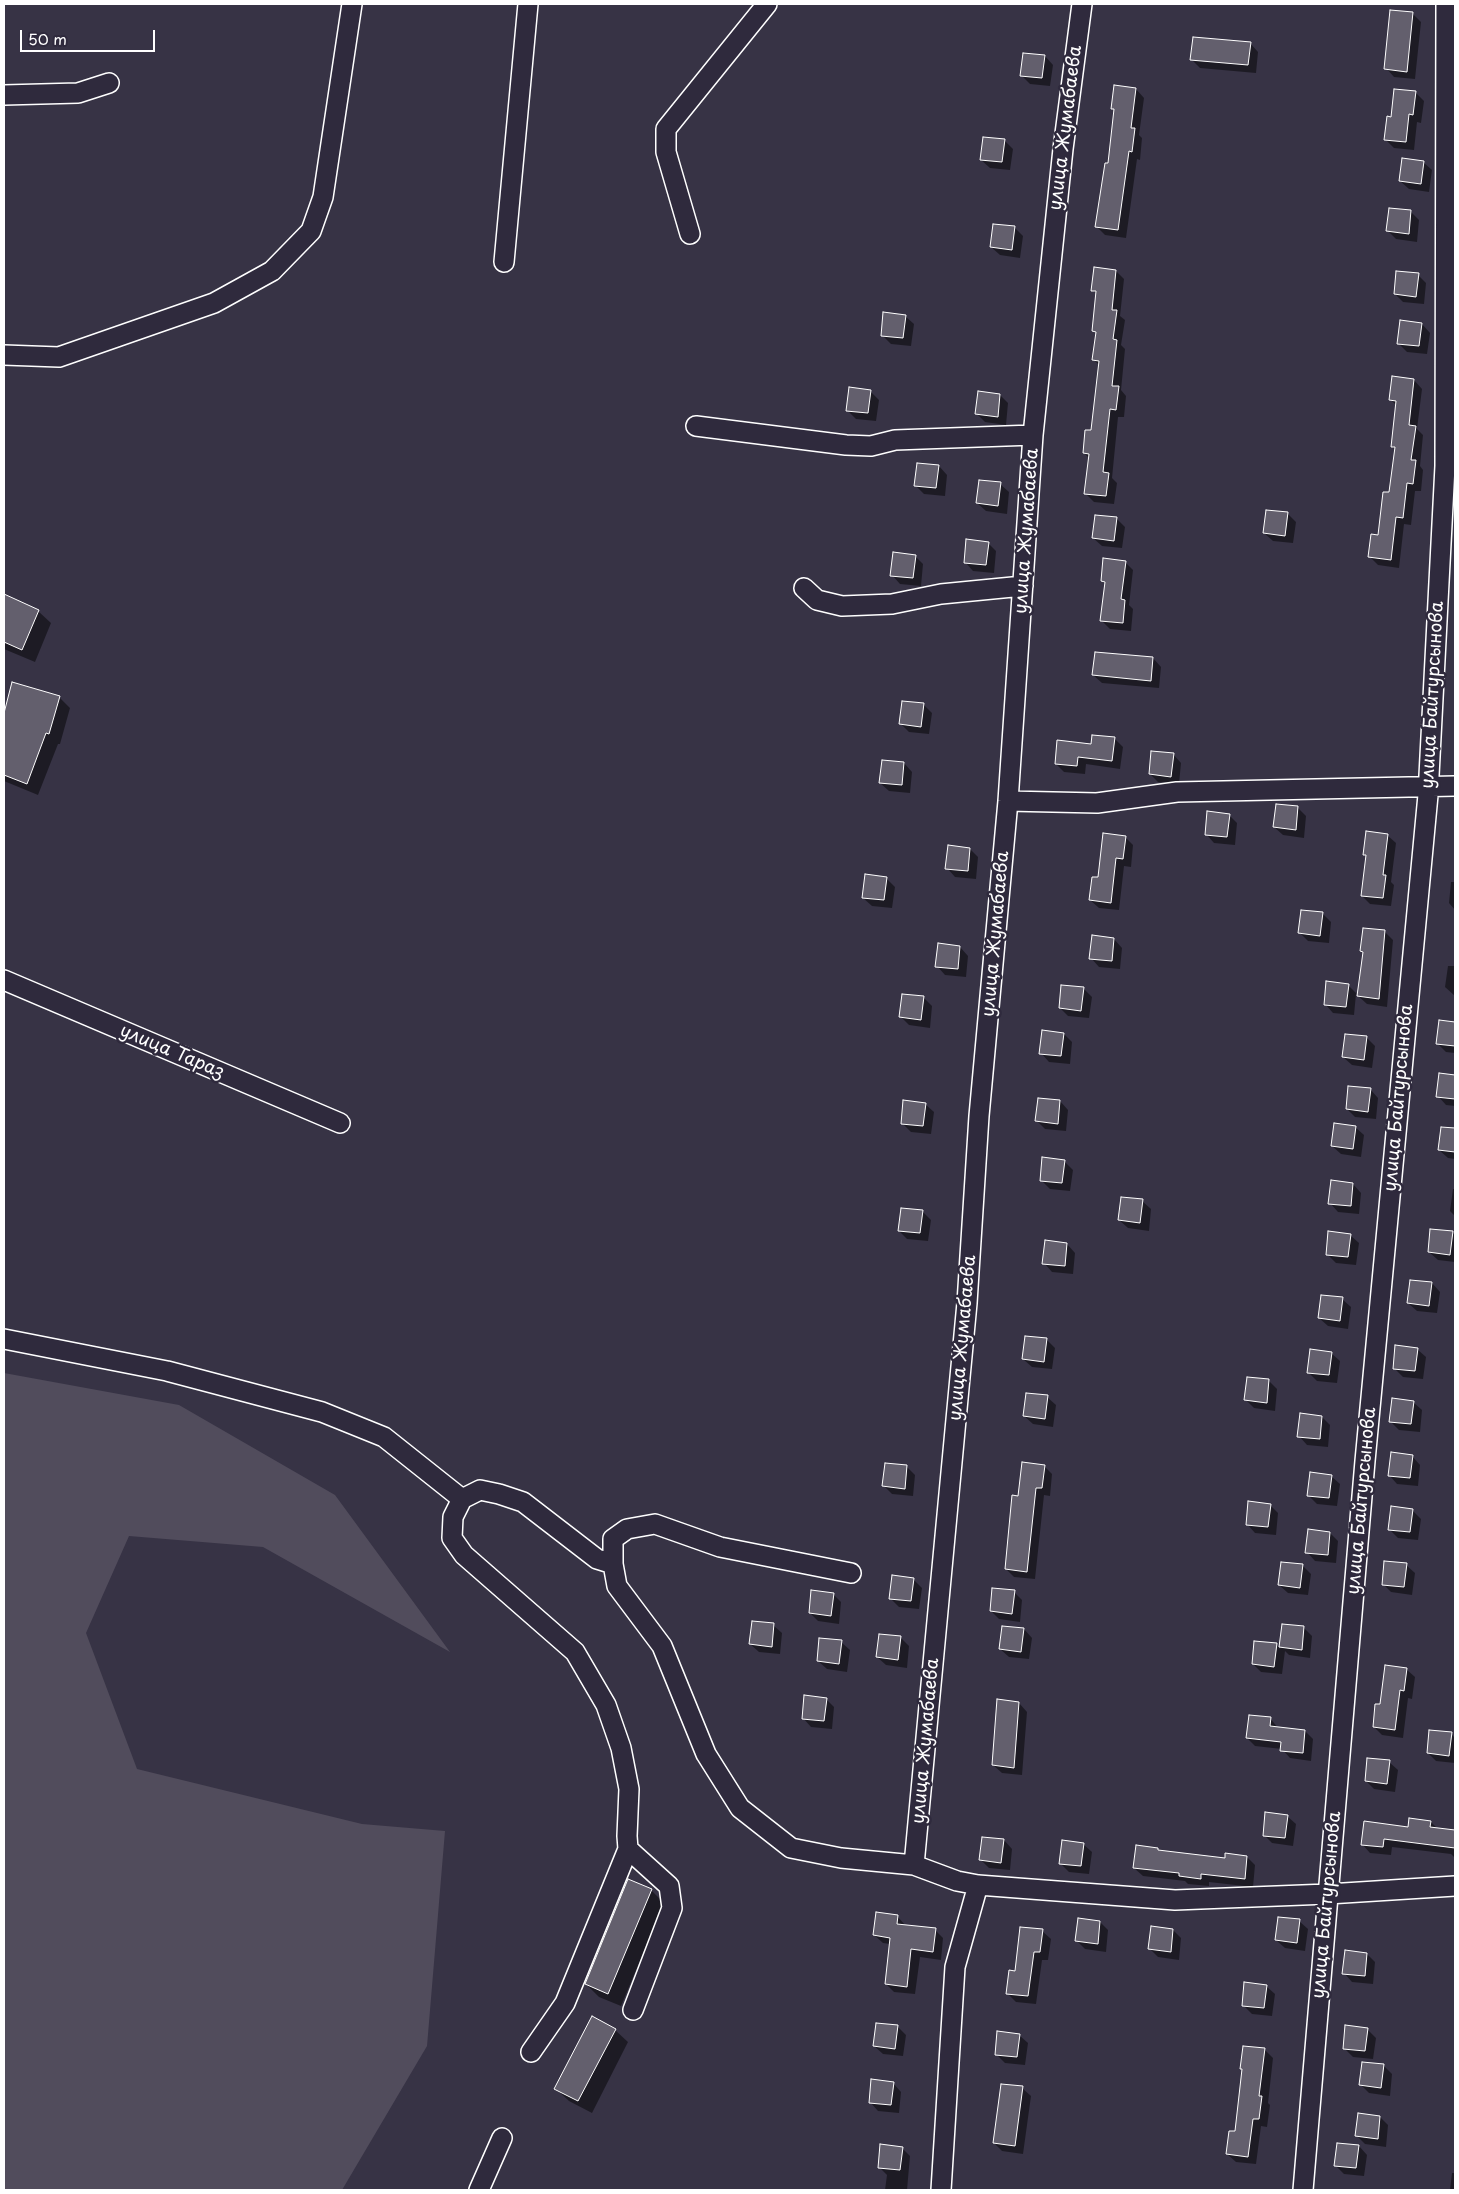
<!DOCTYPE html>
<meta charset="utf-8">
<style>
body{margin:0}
#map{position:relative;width:1459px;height:2194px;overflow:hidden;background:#373345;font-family:"Playpen Sans",sans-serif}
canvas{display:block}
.frame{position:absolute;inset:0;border:5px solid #fff;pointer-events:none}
.scale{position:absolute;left:20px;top:30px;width:135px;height:22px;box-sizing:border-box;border:2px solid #fff;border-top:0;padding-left:6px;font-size:15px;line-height:18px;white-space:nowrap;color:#fff;-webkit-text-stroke:4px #2f2a3d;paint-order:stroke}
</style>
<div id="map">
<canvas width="1459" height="2194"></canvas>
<div class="frame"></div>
<div class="scale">50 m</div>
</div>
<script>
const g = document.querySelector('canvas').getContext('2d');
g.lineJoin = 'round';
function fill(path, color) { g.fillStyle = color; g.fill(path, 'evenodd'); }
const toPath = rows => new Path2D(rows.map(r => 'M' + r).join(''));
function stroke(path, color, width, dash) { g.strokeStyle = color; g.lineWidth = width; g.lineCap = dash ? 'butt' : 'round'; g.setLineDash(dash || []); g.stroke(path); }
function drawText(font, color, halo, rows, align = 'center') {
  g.font = font + ' "Playpen Sans",sans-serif'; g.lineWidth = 5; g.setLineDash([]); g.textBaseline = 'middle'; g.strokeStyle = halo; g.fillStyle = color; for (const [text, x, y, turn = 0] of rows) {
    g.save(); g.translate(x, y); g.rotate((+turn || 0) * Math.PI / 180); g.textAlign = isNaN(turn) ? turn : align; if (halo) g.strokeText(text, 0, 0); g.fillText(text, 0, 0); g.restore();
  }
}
const green = toPath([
 [4,1373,179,1405,335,1495,450,1652,263,1547,129,1536,86,1633,137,1769,362,1824,445,1831,427,2046,342,2190,4,2190]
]);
const shadow = toPath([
 [1412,13,1421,22,1415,79,1394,77,1386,68],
 [1250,43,1258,52,1256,73,1200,68,1192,60],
 [1045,56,1053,65,1050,86,1030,84,1022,76],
 [1136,89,1144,98,1139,135,1142,138,1140,160,1137,159,1126,238,1105,235,1097,227,1109,164,1115,111,1113,108],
 [1416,93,1424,101,1421,123,1417,122,1414,150,1394,148,1385,139,1392,118],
 [1004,140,1013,149,1010,170,990,168,981,160],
 [1423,162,1432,170,1429,192,1409,189,1400,181],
 [1411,212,1419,220,1417,242,1396,239,1388,231],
 [1015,228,1023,236,1020,258,1000,255,991,247],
 [1116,271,1124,279,1120,316,1125,320,1121,345,1125,349,1121,390,1126,396,1124,417,1118,417,1112,478,1117,483,1114,504,1094,502,1085,493,1089,458,1084,453,1092,432,1100,366,1094,360,1097,334,1093,331,1097,295,1093,290],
 [1418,275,1426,283,1424,304,1403,302,1395,294],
 [905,316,914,324,911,346,891,344,882,335],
 [1422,324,1430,333,1427,354,1407,352,1399,344],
 [1414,380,1422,389,1417,429,1423,435,1420,466,1423,470,1421,491,1415,491,1411,525,1404,524,1399,568,1378,565,1370,557,1380,536,1390,494,1395,450,1392,446,1396,405,1390,399],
 [870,391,879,400,876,421,856,419,847,410],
 [1000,395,1008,403,1006,425,985,422,977,414],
 [939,466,947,475,945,496,924,494,915,485],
 [1000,484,1009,492,1007,514,986,511,977,503],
 [1287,513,1296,522,1293,543,1273,541,1264,533],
 [1116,518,1125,527,1122,548,1102,546,1093,538],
 [988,543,996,551,994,573,973,571,965,562],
 [915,556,923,564,921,586,900,584,892,575],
 [1125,562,1133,570,1129,605,1133,609,1131,631,1110,629,1101,620,1106,585,1102,581],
 [4,596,38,611,51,623,35,662,4,649],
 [1153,658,1161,667,1159,688,1102,683,1093,675],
 [13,684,59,697,70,708,60,744,58,744,38,795,4,781,4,743,10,727,4,721,4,718],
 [923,704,932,713,929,734,909,732,900,723],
 [1114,738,1123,747,1120,769,1086,764,1085,774,1064,772,1056,764,1093,746],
 [1173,754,1181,763,1179,784,1158,782,1150,774],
 [904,763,912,772,910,793,889,791,880,783],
 [1298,808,1306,816,1304,838,1283,835,1274,827],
 [1229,815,1237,823,1235,845,1214,843,1206,834],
 [1387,835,1396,843,1391,882,1394,885,1391,906,1370,904,1362,896,1367,857,1364,854],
 [1125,837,1133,845,1131,867,1124,866,1119,910,1099,908,1090,900,1099,879],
 [970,849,978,857,976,879,955,877,947,868],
 [886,878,895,887,892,908,872,906,863,898],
 [1451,882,1455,882,1455,910,1449,903],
 [1302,911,1323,914,1331,922,1329,943,1308,941,1300,933],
 [1384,931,1393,940,1387,1007,1367,1004,1356,994,1354,1015,1333,1013,1325,1004,1348,985,1358,995,1364,954,1361,951],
 [1114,939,1122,948,1120,969,1099,967,1091,958],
 [960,947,968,956,966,977,945,975,937,966],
 [1448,966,1455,966,1455,996,1445,987],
 [1083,988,1092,997,1089,1018,1068,1016,1060,1008],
 [924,998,932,1006,930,1028,909,1025,901,1017],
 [1440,1022,1455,1023,1455,1053,1446,1052,1437,1043],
 [1064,1034,1072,1042,1070,1064,1049,1062,1041,1053],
 [1367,1038,1375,1046,1372,1068,1352,1065,1343,1057],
 [1440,1075,1455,1076,1455,1106,1446,1105,1438,1096],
 [1370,1089,1378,1098,1376,1119,1355,1117,1347,1109],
 [1060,1101,1068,1110,1066,1131,1045,1129,1037,1121],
 [925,1104,934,1112,931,1134,911,1132,902,1123],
 [1355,1127,1364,1135,1361,1157,1341,1154,1332,1146],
 [1442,1128,1455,1130,1455,1159,1448,1158,1439,1150],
 [1064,1161,1073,1170,1070,1191,1050,1189,1041,1180],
 [1353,1184,1361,1193,1359,1214,1338,1212,1330,1203],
 [1453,1189,1455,1189,1455,1216,1450,1211],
 [1142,1201,1151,1209,1149,1231,1128,1228,1119,1220],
 [922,1211,931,1220,928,1241,907,1239,899,1231],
 [1452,1232,1455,1235,1455,1262,1438,1260,1429,1252],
 [1350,1235,1359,1243,1356,1265,1336,1263,1327,1254],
 [1067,1244,1075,1253,1073,1274,1052,1272,1044,1263],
 [1432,1283,1440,1292,1437,1313,1417,1311,1408,1303],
 [1342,1299,1351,1307,1348,1329,1328,1326,1319,1318],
 [1046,1339,1055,1348,1052,1369,1032,1367,1023,1359],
 [1417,1349,1426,1357,1423,1379,1403,1377,1394,1368],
 [1331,1353,1340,1361,1337,1383,1317,1381,1308,1372],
 [1269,1381,1277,1389,1275,1411,1254,1408,1246,1400],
 [1047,1397,1056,1405,1053,1427,1033,1424,1024,1416],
 [1413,1402,1422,1410,1420,1432,1399,1430,1390,1421],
 [1322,1417,1330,1425,1328,1447,1307,1445,1299,1436],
 [1412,1456,1420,1465,1418,1486,1397,1484,1389,1475],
 [1044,1466,1052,1474,1050,1496,1044,1495,1035,1579,1014,1577,1006,1569,1020,1497],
 [907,1467,915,1475,913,1496,892,1494,884,1486],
 [1331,1476,1340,1484,1337,1506,1317,1504,1308,1495],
 [1270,1505,1278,1513,1276,1535,1255,1533,1247,1524],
 [1412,1510,1421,1519,1418,1540,1398,1538,1389,1529],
 [1330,1533,1338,1541,1336,1563,1315,1561,1307,1552],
 [1302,1565,1311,1574,1308,1595,1288,1593,1279,1585],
 [1406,1565,1415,1573,1412,1595,1391,1592,1383,1584],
 [913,1579,922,1588,919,1609,899,1607,890,1598],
 [1014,1592,1022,1600,1020,1622,999,1619,991,1611],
 [833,1594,841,1602,839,1624,818,1621,810,1613],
 [773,1625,782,1633,780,1654,759,1652,750,1644],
 [1283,1625,1304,1628,1312,1636,1310,1658,1289,1655,1285,1651,1282,1674,1261,1672,1253,1664,1276,1644,1280,1649],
 [1024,1629,1032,1638,1029,1659,1009,1657,1000,1649],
 [901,1638,909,1646,907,1668,886,1665,877,1657],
 [841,1642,850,1650,847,1672,827,1669,818,1661],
 [1406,1669,1415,1677,1412,1699,1408,1698,1403,1738,1382,1735,1374,1727,1381,1706],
 [826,1699,834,1707,832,1729,811,1727,803,1718],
 [1019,1703,1027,1712,1022,1775,1002,1773,993,1765],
 [1270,1718,1278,1728,1305,1731,1313,1739,1311,1761,1290,1758,1282,1749,1255,1746,1247,1738],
 [1451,1734,1455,1738,1455,1763,1436,1761,1428,1753],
 [1389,1762,1398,1770,1395,1792,1374,1789,1366,1781],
 [1287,1816,1296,1824,1293,1846,1272,1843,1264,1835],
 [1431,1822,1438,1829,1455,1831,1455,1858,1451,1854,1392,1847,1391,1855,1370,1853,1362,1844],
 [1004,1840,1012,1849,1010,1870,989,1868,980,1859],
 [1083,1844,1092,1852,1089,1874,1069,1872,1060,1863],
 [1158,1849,1161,1852,1226,1859,1247,1857,1255,1865,1253,1887,1209,1882,1209,1886,1188,1884,1185,1881,1143,1876,1134,1868],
 [651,1890,664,1903,621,2006,599,1997,586,1984],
 [897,1916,906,1926,935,1930,943,1938,941,1960,920,1957,915,1994,894,1992,886,1984,890,1944,883,1943,874,1935],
 [1299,1921,1308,1929,1305,1951,1285,1948,1276,1940],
 [1100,1922,1108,1930,1106,1952,1085,1949,1077,1941],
 [1173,1930,1181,1938,1179,1960,1158,1957,1150,1949],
 [1042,1931,1051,1939,1048,1960,1042,1960,1036,2004,1016,2002,1007,1993],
 [1367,1954,1375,1962,1373,1984,1352,1982,1344,1973],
 [1266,1986,1275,1994,1272,2016,1252,2014,1243,2005],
 [897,2026,906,2035,903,2056,883,2054,874,2046],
 [1367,2029,1376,2038,1373,2059,1353,2057,1344,2048],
 [615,2030,628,2042,592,2113,569,2101,556,2089],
 [1019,2035,1028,2043,1025,2065,1005,2063,996,2054],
 [1264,2049,1273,2058,1268,2103,1270,2105,1267,2127,1261,2126,1256,2164,1236,2162,1227,2154,1236,2133,1243,2071,1241,2069],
 [1384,2066,1392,2074,1390,2096,1369,2093,1361,2085],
 [893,2083,901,2092,899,2113,878,2111,870,2102],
 [1022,2088,1031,2096,1023,2154,1002,2151,994,2143],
 [1380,2117,1388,2125,1386,2147,1365,2144,1357,2136],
 [1359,2146,1367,2155,1364,2176,1344,2174,1335,2165],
 [902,2148,910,2156,907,2190,885,2190,887,2175,879,2167],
 [1452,2173,1455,2173,1455,2190,1450,2190]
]);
const building = toPath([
 [1390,10,1413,12,1407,72,1384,69,1390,10],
 [1193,37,1251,42,1248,65,1190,60,1193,37],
 [1023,53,1045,55,1042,78,1020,76,1023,53],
 [1114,85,1136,88,1131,128,1135,128,1132,152,1129,151,1118,230,1095,227,1105,163,1108,163,1114,109,1111,109,1114,85],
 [1394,89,1416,91,1413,115,1409,114,1406,142,1384,140,1387,116,1391,117,1394,89],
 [983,137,1005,139,1002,162,980,160,983,137],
 [1402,158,1424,161,1421,184,1399,181,1402,158],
 [1389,208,1411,210,1409,234,1386,231,1389,208],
 [993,224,1015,226,1012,250,990,247,993,224],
 [1094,267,1116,270,1112,310,1117,310,1113,339,1117,340,1112,386,1119,386,1116,410,1110,409,1103,472,1109,473,1106,496,1084,494,1089,454,1083,453,1085,430,1091,430,1099,361,1092,360,1096,332,1092,331,1096,291,1091,291,1094,267],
 [1396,271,1419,273,1416,297,1394,294,1396,271],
 [883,312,906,315,903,338,881,336,883,312],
 [1400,320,1422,323,1419,346,1397,344,1400,320],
 [1392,376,1414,379,1409,425,1416,426,1411,460,1416,460,1413,484,1407,483,1403,518,1396,517,1391,560,1368,557,1371,534,1378,535,1383,492,1389,492,1395,447,1391,447,1396,401,1389,400,1392,376],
 [849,387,871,390,868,413,846,411,849,387],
 [978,391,1000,394,998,417,975,414,978,391],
 [917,463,939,465,936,488,914,486,917,463],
 [979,480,1001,482,998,506,976,503,979,480],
 [1266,510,1288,512,1285,536,1263,533,1266,510],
 [1095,515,1117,517,1114,541,1092,538,1095,515],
 [966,539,989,542,986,565,964,563,966,539],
 [893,552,916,555,913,578,890,576,893,552],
 [1103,558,1126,561,1121,599,1125,600,1123,623,1100,621,1105,582,1101,581,1103,558],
 [4,594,39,610,22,650,4,642,4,594],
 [1095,652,1153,657,1151,681,1092,675,1095,652],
 [12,682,60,696,49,734,46,733,27,784,4,775,4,713,12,682],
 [902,701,924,703,921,727,899,724,902,701],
 [1092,735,1115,737,1112,761,1078,757,1077,766,1055,764,1057,740,1091,744,1092,735],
 [1151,751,1174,753,1171,777,1149,774,1151,751],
 [882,760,904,762,902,785,879,783,882,760],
 [1276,804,1298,806,1296,830,1273,827,1276,804],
 [1207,811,1230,814,1227,837,1205,835,1207,811],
 [1366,831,1388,834,1383,875,1386,875,1383,898,1361,896,1366,855,1363,855,1366,831],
 [1103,833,1126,836,1123,859,1116,858,1111,903,1089,900,1092,877,1098,877,1103,833],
 [948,845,970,848,968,871,945,869,948,845],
 [865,874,887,877,884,900,862,898,865,874],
 [1301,910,1323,912,1320,936,1298,933,1301,910],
 [1363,928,1385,930,1379,999,1357,996,1363,952,1360,951,1363,928],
 [1092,935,1114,938,1112,961,1089,959,1092,935],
 [938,943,960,946,958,969,935,967,938,943],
 [1326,981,1349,984,1346,1007,1324,1005,1326,981],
 [1061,985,1084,987,1081,1011,1059,1008,1061,985],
 [902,994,924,996,921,1020,899,1017,902,994],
 [1439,1020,1455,1022,1455,1046,1436,1044,1439,1020],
 [1042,1030,1064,1033,1061,1056,1039,1054,1042,1030],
 [1345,1034,1367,1036,1364,1060,1342,1057,1345,1034],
 [1439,1073,1455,1075,1455,1099,1436,1097,1439,1073],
 [1348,1086,1371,1088,1368,1112,1346,1109,1348,1086],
 [1038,1098,1060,1100,1058,1124,1035,1121,1038,1098],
 [903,1100,926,1103,923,1126,901,1124,903,1100],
 [1334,1123,1356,1126,1353,1149,1331,1146,1334,1123],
 [1441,1127,1455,1128,1455,1152,1438,1150,1441,1127],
 [1042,1157,1065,1160,1062,1183,1040,1181,1042,1157],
 [1331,1180,1353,1183,1351,1206,1328,1204,1331,1180],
 [1121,1197,1143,1199,1140,1223,1118,1220,1121,1197],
 [901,1208,923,1210,920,1233,898,1231,901,1208],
 [1430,1229,1453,1231,1450,1255,1428,1252,1430,1229],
 [1328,1231,1351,1234,1348,1257,1326,1255,1328,1231],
 [1045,1240,1067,1243,1065,1266,1042,1264,1045,1240],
 [1410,1280,1432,1282,1429,1306,1407,1303,1410,1280],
 [1321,1295,1343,1297,1340,1321,1318,1318,1321,1295],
 [1025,1336,1047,1338,1044,1362,1022,1359,1025,1336],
 [1395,1345,1418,1348,1415,1371,1393,1369,1395,1345],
 [1310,1349,1332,1352,1329,1375,1307,1373,1310,1349],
 [1247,1377,1269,1379,1267,1403,1244,1400,1247,1377],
 [1026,1393,1048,1395,1045,1419,1023,1416,1026,1393],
 [1392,1398,1414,1401,1411,1424,1389,1422,1392,1398],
 [1300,1413,1322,1416,1320,1439,1297,1437,1300,1413],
 [1391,1452,1413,1455,1410,1478,1388,1476,1391,1452],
 [1022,1462,1045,1465,1042,1488,1036,1488,1027,1572,1005,1569,1012,1495,1018,1496,1022,1462],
 [885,1463,907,1465,905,1489,882,1486,885,1463],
 [1310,1472,1332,1475,1329,1498,1307,1496,1310,1472],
 [1248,1501,1271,1504,1268,1527,1246,1525,1248,1501],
 [1391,1506,1413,1509,1410,1532,1388,1530,1391,1506],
 [1308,1529,1330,1532,1328,1555,1305,1553,1308,1529],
 [1384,1561,1407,1563,1404,1587,1382,1585,1384,1561],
 [1281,1562,1303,1564,1300,1588,1278,1585,1281,1562],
 [892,1575,914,1578,911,1601,889,1599,892,1575],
 [992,1588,1015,1590,1012,1614,990,1611,992,1588],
 [811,1590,834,1593,831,1616,809,1613,811,1590],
 [752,1621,774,1623,772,1647,749,1644,752,1621],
 [1282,1624,1304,1626,1302,1650,1279,1647,1282,1624],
 [1002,1626,1024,1628,1021,1652,999,1649,1002,1626],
 [879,1634,901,1636,898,1660,876,1657,879,1634],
 [819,1638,842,1640,839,1664,817,1661,819,1638],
 [1254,1641,1277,1643,1274,1667,1252,1664,1254,1641],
 [1385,1665,1407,1668,1404,1691,1400,1690,1395,1730,1373,1727,1375,1704,1380,1704,1385,1665],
 [804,1695,827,1698,824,1721,802,1719,804,1695],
 [997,1699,1019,1702,1014,1768,992,1765,997,1699],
 [1249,1715,1271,1717,1270,1726,1305,1730,1303,1753,1280,1751,1281,1742,1246,1738,1249,1715],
 [1429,1730,1452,1732,1449,1756,1427,1753,1429,1730],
 [1367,1758,1390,1760,1387,1784,1365,1781,1367,1758],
 [1265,1812,1288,1815,1285,1838,1263,1836,1265,1812],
 [1409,1818,1431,1821,1430,1827,1455,1830,1455,1848,1384,1839,1383,1847,1361,1845,1364,1821,1408,1827,1409,1818],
 [982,1837,1004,1839,1001,1863,979,1860,982,1837],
 [1062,1840,1084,1843,1081,1866,1059,1864,1062,1840],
 [1136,1845,1158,1848,1158,1850,1225,1858,1225,1853,1247,1856,1245,1879,1201,1874,1201,1879,1179,1876,1179,1873,1133,1868,1136,1845],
 [628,1879,652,1889,608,1994,585,1984,628,1879],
 [876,1912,898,1915,897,1924,936,1928,933,1952,911,1949,907,1987,885,1984,890,1938,873,1935,876,1912],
 [1278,1917,1300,1919,1297,1943,1275,1940,1278,1917],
 [1078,1918,1100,1921,1098,1944,1075,1941,1078,1918],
 [1151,1926,1173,1929,1171,1952,1148,1949,1151,1926],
 [1020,1927,1043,1929,1040,1952,1034,1952,1028,1996,1006,1994,1009,1970,1015,1971,1020,1927],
 [1345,1950,1367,1953,1365,1976,1342,1974,1345,1950],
 [1244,1982,1267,1985,1264,2008,1242,2006,1244,1982],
 [592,2016,616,2029,578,2101,554,2089,592,2016],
 [876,2023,898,2025,895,2049,873,2046,876,2023],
 [1345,2025,1368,2028,1365,2051,1343,2049,1345,2025],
 [997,2031,1020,2034,1017,2057,995,2055,997,2031],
 [1243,2046,1265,2048,1259,2096,1262,2096,1259,2119,1253,2119,1248,2157,1226,2154,1229,2131,1235,2131,1242,2069,1240,2069,1243,2046],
 [1362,2062,1384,2064,1381,2088,1359,2085,1362,2062],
 [871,2079,894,2082,891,2105,869,2103,871,2079],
 [1001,2084,1023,2086,1015,2146,993,2143,1001,2084],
 [1358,2113,1380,2116,1378,2139,1355,2136,1358,2113],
 [1337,2143,1359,2145,1356,2168,1334,2166,1337,2143],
 [880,2144,903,2147,900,2170,878,2168,880,2144]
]);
const minor = toPath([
 [4,95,78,93,109,83],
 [690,234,666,152,666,129,767,4],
 [504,262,528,4],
 [4,355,59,357,214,303,272,271,311,231,323,197,352,4],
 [696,426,846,445,871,446,895,440,1033,435],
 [804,588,817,600,842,606,892,604,941,594,1023,586],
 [1008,801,1097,803,1177,792,1455,786],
 [4,980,340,1123],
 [4,1339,167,1371,322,1412,384,1437,462,1499],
 [851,1573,720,1547,655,1524,627,1529,613,1539,613,1564,617,1586,662,1646,706,1754,740,1808,791,1848,841,1858,914,1865,957,1881,978,1885,1175,1900,1328,1894,1455,1886],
 [628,1849,669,1886,672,1908,633,2010],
 [914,1865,967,1303,979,1116,1008,801,1033,435,1063,149,1082,4],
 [531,2052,565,2003,628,1849,627,1836,629,1789,621,1748,606,1705,575,1652,464,1555,452,1538,453,1517,462,1499,480,1490,499,1494,523,1502,597,1559,613,1564],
 [479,2190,502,2138],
 [941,2190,955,1967,978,1885],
 [1303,2190,1365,1461,1428,795,1445,466,1446,4]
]);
const streetNames = [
 ["улица Жумабаева",1066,128,-83],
 ["улица Жумабаева",1027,531,-86],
 ["улица Байтурсынова",1433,695,-87],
 ["улица Жумабаева",996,934,-85],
 ["улица Тараз",172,1052,23],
 ["улица Байтурсынова",1399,1098,-85],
 ["улица Жумабаева",963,1338,-85],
 ["улица Байтурсынова",1362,1501,-85],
 ["улица Жумабаева",926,1741,-85],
 ["улица Байтурсынова",1327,1905,-85]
];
fill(green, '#514c5c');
fill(shadow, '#0007');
fill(building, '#635f6d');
stroke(building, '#fff', 1);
stroke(minor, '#fff', 22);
stroke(minor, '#2f2a3d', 19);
drawText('18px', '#fff', '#2f2a3d', streetNames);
</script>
